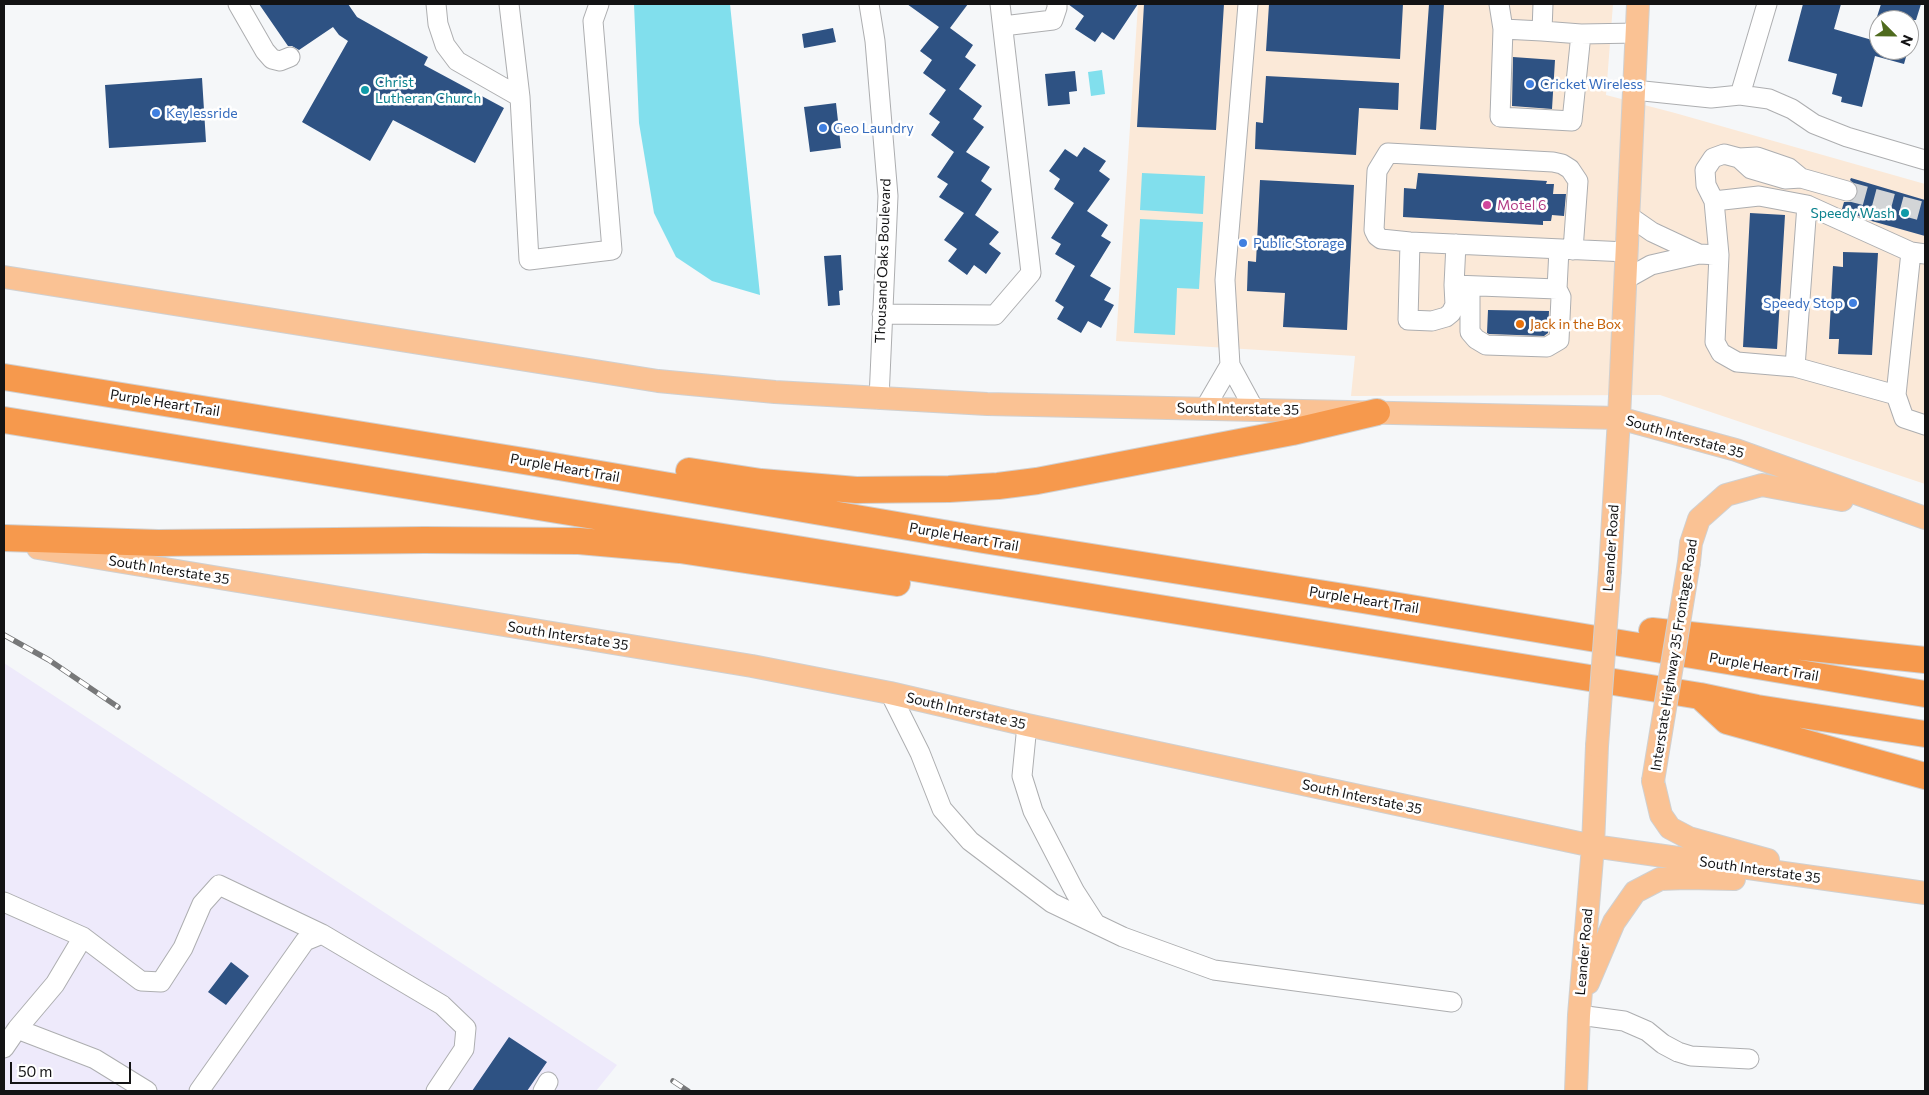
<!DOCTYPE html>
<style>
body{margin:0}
#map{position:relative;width:1929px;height:1095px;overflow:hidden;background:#f5f7f9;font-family:Commissioner,sans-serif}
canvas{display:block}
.frame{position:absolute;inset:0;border:5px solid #131314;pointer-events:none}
.north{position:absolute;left:1869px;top:10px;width:50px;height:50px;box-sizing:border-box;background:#fff;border:1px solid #a1a1a1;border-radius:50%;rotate:113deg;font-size:14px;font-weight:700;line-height:20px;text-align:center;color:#131314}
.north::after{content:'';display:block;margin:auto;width:18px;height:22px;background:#4f6b1e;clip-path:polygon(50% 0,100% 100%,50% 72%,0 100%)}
.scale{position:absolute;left:10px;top:1062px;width:121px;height:22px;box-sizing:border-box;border:2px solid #131314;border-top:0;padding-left:6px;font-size:15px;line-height:18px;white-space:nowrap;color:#131314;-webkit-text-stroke:4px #fff;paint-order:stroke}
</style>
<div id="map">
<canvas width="1929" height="1095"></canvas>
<div class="frame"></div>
<div class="north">N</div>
<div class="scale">50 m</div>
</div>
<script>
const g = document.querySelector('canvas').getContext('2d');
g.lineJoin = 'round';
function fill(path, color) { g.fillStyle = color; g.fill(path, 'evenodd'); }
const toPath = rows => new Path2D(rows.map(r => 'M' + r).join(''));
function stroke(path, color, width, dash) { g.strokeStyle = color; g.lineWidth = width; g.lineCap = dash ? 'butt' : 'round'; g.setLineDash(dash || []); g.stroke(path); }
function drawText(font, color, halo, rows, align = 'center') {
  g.font = font + ' Commissioner,sans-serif'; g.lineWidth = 5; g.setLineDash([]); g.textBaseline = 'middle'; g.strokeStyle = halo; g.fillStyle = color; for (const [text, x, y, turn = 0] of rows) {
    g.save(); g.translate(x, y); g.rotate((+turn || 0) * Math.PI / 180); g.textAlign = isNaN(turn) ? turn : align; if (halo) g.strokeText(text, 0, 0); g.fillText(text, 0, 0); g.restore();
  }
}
const commercial = toPath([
 [1138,4,1613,4,1606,95,1675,113,1925,184,1925,484,1660,395,1351,396,1355,356,1116,341]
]);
const industrial = toPath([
 [4,663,617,1065,596,1091,4,1091]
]);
const water = toPath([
 [634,4,730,4,760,295,712,281,676,257,654,213,639,123],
 [1102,70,1105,94,1091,96,1088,72],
 [1142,173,1205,176,1203,214,1140,210],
 [1140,219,1203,222,1199,289,1177,288,1175,335,1134,333]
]);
const building = toPath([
 [259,4,348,4,357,17,428,57,424,65,504,108,475,163,393,120,370,161,302,122,348,41,339,35,333,27,299,50,292,46,288,46],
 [907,4,968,4,950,28,973,45,965,57,976,65,959,89,982,106,973,119,984,127,966,152,990,167,981,181,992,189,975,215,999,232,989,244,1001,253,986,274,974,265,967,275,948,261,957,249,944,240,964,213,939,197,948,184,937,177,954,152,931,135,940,122,929,114,946,90,923,73,932,60,920,51,939,27],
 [1068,4,1138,4,1114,40,1102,32,1095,42,1075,29,1084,16],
 [1144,4,1224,4,1216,130,1137,127],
 [1269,4,1403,4,1400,59,1266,51],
 [1429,4,1444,4,1436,130,1420,129],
 [1803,4,1841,4,1834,29,1879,42,1879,50,1908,50,1904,64,1875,56,1862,107,1841,102,1842,97,1832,94,1837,74,1788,61],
 [1881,4,1921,4,1916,20,1876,20],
 [833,28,836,42,804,48,802,34],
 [1513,57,1555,60,1552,109,1512,106],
 [1075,71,1077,91,1069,92,1070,104,1048,106,1045,74],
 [1266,76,1399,83,1398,110,1359,108,1356,155,1255,149,1256,122,1263,123],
 [202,78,206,142,109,148,105,85],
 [836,103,841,148,810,152,804,107],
 [1084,147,1106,161,1099,171,1110,179,1087,211,1108,225,1101,236,1111,242,1090,276,1111,288,1104,300,1114,305,1101,328,1088,321,1081,333,1057,319,1064,307,1055,301,1075,266,1055,254,1061,244,1051,238,1074,203,1054,189,1060,179,1049,171,1065,149,1077,157],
 [1418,173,1547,181,1546,184,1554,184,1553,194,1566,194,1564,216,1552,215,1551,221,1543,221,1543,225,1403,217,1404,188,1416,189],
 [1851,178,1925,200,1925,236,1868,220,1842,209,1844,202,1850,202,1858,195,1858,188,1850,180],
 [1260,180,1354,185,1347,330,1283,327,1285,293,1247,291,1248,261,1256,262],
 [1750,213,1785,215,1777,349,1743,347],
 [1843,252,1878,253,1872,355,1838,354,1839,339,1829,339,1833,266,1843,267],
 [841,255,843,290,839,291,840,305,828,306,824,256],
 [1488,310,1549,311,1548,333,1544,336,1489,334,1487,333],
 [231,962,249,976,226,1005,208,992],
 [509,1037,547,1062,527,1091,472,1091]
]);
const minorTunnel = toPath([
 [1847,191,1925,212]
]);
const minor = toPath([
 [238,4,265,51,272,59,280,61,290,57],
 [436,4,438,24,445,45,457,61,520,97],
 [509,4,520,97,529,260,612,250,593,21,599,4],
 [869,4,875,41,888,196,879,399],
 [1499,4,1503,29],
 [1543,4,1542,31,1581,34,1637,33],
 [1003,26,1053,20,1057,8,1057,4],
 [1542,31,1503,29,1500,117,1572,121,1581,34],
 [1634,90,1711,98,1740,95,1769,99,1792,109,1814,124,1847,137,1925,160],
 [1740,95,1767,4],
 [1739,158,1751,169,1785,179,1801,178,1847,191],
 [1714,201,1759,196,1807,205,1911,252,1925,254],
 [1629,216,1652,232,1699,254],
 [1410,242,1408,320,1432,321,1446,317,1451,313,1455,305,1454,285],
 [1456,244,1454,285,1557,289,1559,249],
 [1573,250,1578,181,1570,169,1562,164,1553,162,1388,153,1377,171,1374,230,1377,236,1381,239,1410,242,1627,252],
 [1719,255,1714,201,1706,185,1705,170,1713,158,1724,154,1739,158,1757,157,1789,168,1801,178],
 [1626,279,1651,265,1699,254,1719,255,1715,342,1721,353,1737,362,1795,367,1807,205],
 [1470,286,1470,332,1476,339,1486,345,1547,347,1559,340,1561,297,1557,289],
 [882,314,995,315,1031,273,1000,4],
 [1230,365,1225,280,1248,4],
 [1795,367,1896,395,1911,252],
 [1896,395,1904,418,1925,425],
 [1205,408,1230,365,1254,409],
 [890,693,920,753,942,809,970,841,1052,903,1123,937,1214,970,1452,1002],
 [1027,725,1022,776,1033,811,1075,892,1095,923],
 [4,902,83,937,141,981,161,982,183,948,202,904,219,885,322,934],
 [1579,1015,1624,1021,1647,1031,1663,1044,1678,1052,1691,1056,1749,1059],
 [17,1029,95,1059,147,1091],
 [4,1048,17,1029,55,984,83,937],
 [199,1091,305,941,322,934,442,1005,466,1028,464,1049,436,1091],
 [543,1091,548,1082]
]);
const major = toPath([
 [4,277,658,381,775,392,987,404,1619,418,1736,450,1925,518],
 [38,548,752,666,890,693,1027,725,1593,846,1925,893],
 [1689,562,1691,543,1699,519,1726,495,1762,485,1842,500],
 [1610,570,1619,418,1638,4],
 [1653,781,1661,815,1670,828,1689,838,1768,860],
 [1588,983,1614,922,1635,892,1660,879,1687,878,1734,879],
 [1576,1091,1579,1015,1593,846,1597,746]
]);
const highway = toPath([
 [4,377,530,462,984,540,1363,600,1925,694],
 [4,420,1700,696,1757,708,1925,734],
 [689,471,761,482,856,490,949,489,998,486,1037,481,1292,432,1377,412],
 [4,538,158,543,424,540,579,541,680,550,897,583],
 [1652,631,1925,660],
 [1700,696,1727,721,1925,776]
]);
const rail = toPath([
 [4,635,49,660,118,707],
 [673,1081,688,1091]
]);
const majorBridge = toPath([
 [1597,746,1610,570],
 [1653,781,1689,562]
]);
const markers = [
 [1530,84,5,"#3f7fe0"],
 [365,90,5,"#0f9aa8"],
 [156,113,5,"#3f7fe0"],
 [823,128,5,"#3f7fe0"],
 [1487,205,5,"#d1479c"],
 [1905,213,5,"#0f9aa8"],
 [1243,243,5,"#3f7fe0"],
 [1853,303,5,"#3f7fe0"],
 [1520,324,5,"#e8710a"]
];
const cultureNames = [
 ["Christ",375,82],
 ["Lutheran Church",375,98],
 ["Speedy Wash",1895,213,"right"]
];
const shopNames = [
 ["Cricket Wireless",1540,84],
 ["Keylessride",166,113],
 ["Geo Laundry",833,128],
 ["Public Storage",1253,243],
 ["Speedy Stop",1843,303,"right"]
];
const hotelNames = [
 ["Motel 6",1497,205]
];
const streetNames = [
 ["Thousand Oaks Boulevard",883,261,-88],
 ["Purple Heart Trail",165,403,9],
 ["South Interstate 35",1238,409,1],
 ["South Interstate 35",1685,437,16],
 ["Purple Heart Trail",565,468,10],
 ["Purple Heart Trail",964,537,10],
 ["Leander Road",1611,548,-86],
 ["South Interstate 35",169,570,9],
 ["Purple Heart Trail",1364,600,9],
 ["South Interstate 35",568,636,9],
 ["Interstate Highway 35 Frontage Road",1674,655,-81],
 ["Purple Heart Trail",1764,667,10],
 ["South Interstate 35",966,711,13],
 ["South Interstate 35",1362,797,12],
 ["South Interstate 35",1760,870,8],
 ["Leander Road",1584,952,-85]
];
const foodNames = [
 ["Jack in the Box",1530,324]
];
fill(commercial, '#fbe9d8');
fill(industrial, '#eeeafb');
fill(water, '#81dfed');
fill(building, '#2e5283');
stroke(minorTunnel, '#d3d5d7', 19, [19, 9]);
stroke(minor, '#adaeb0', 21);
stroke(major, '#d0d0d0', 24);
stroke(highway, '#d0d0d0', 28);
stroke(minor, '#fff', 19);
stroke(major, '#fac294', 22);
stroke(highway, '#f6994d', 26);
stroke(rail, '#777879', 5.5);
stroke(rail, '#fff', 4, [11]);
stroke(majorBridge, '#d0d0d0', 24, []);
stroke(majorBridge, '#fac294', 22);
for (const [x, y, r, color] of markers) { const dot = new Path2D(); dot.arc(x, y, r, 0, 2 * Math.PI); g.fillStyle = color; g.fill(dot); stroke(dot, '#fff', 2); }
drawText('14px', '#0d838f', '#fff', cultureNames, 'left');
drawText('14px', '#366cbe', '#fff', shopNames, 'left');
drawText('14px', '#b23c85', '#fff', hotelNames, 'left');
drawText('14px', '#131314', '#fff', streetNames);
drawText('14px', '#c56008', '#fff', foodNames, 'left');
</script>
